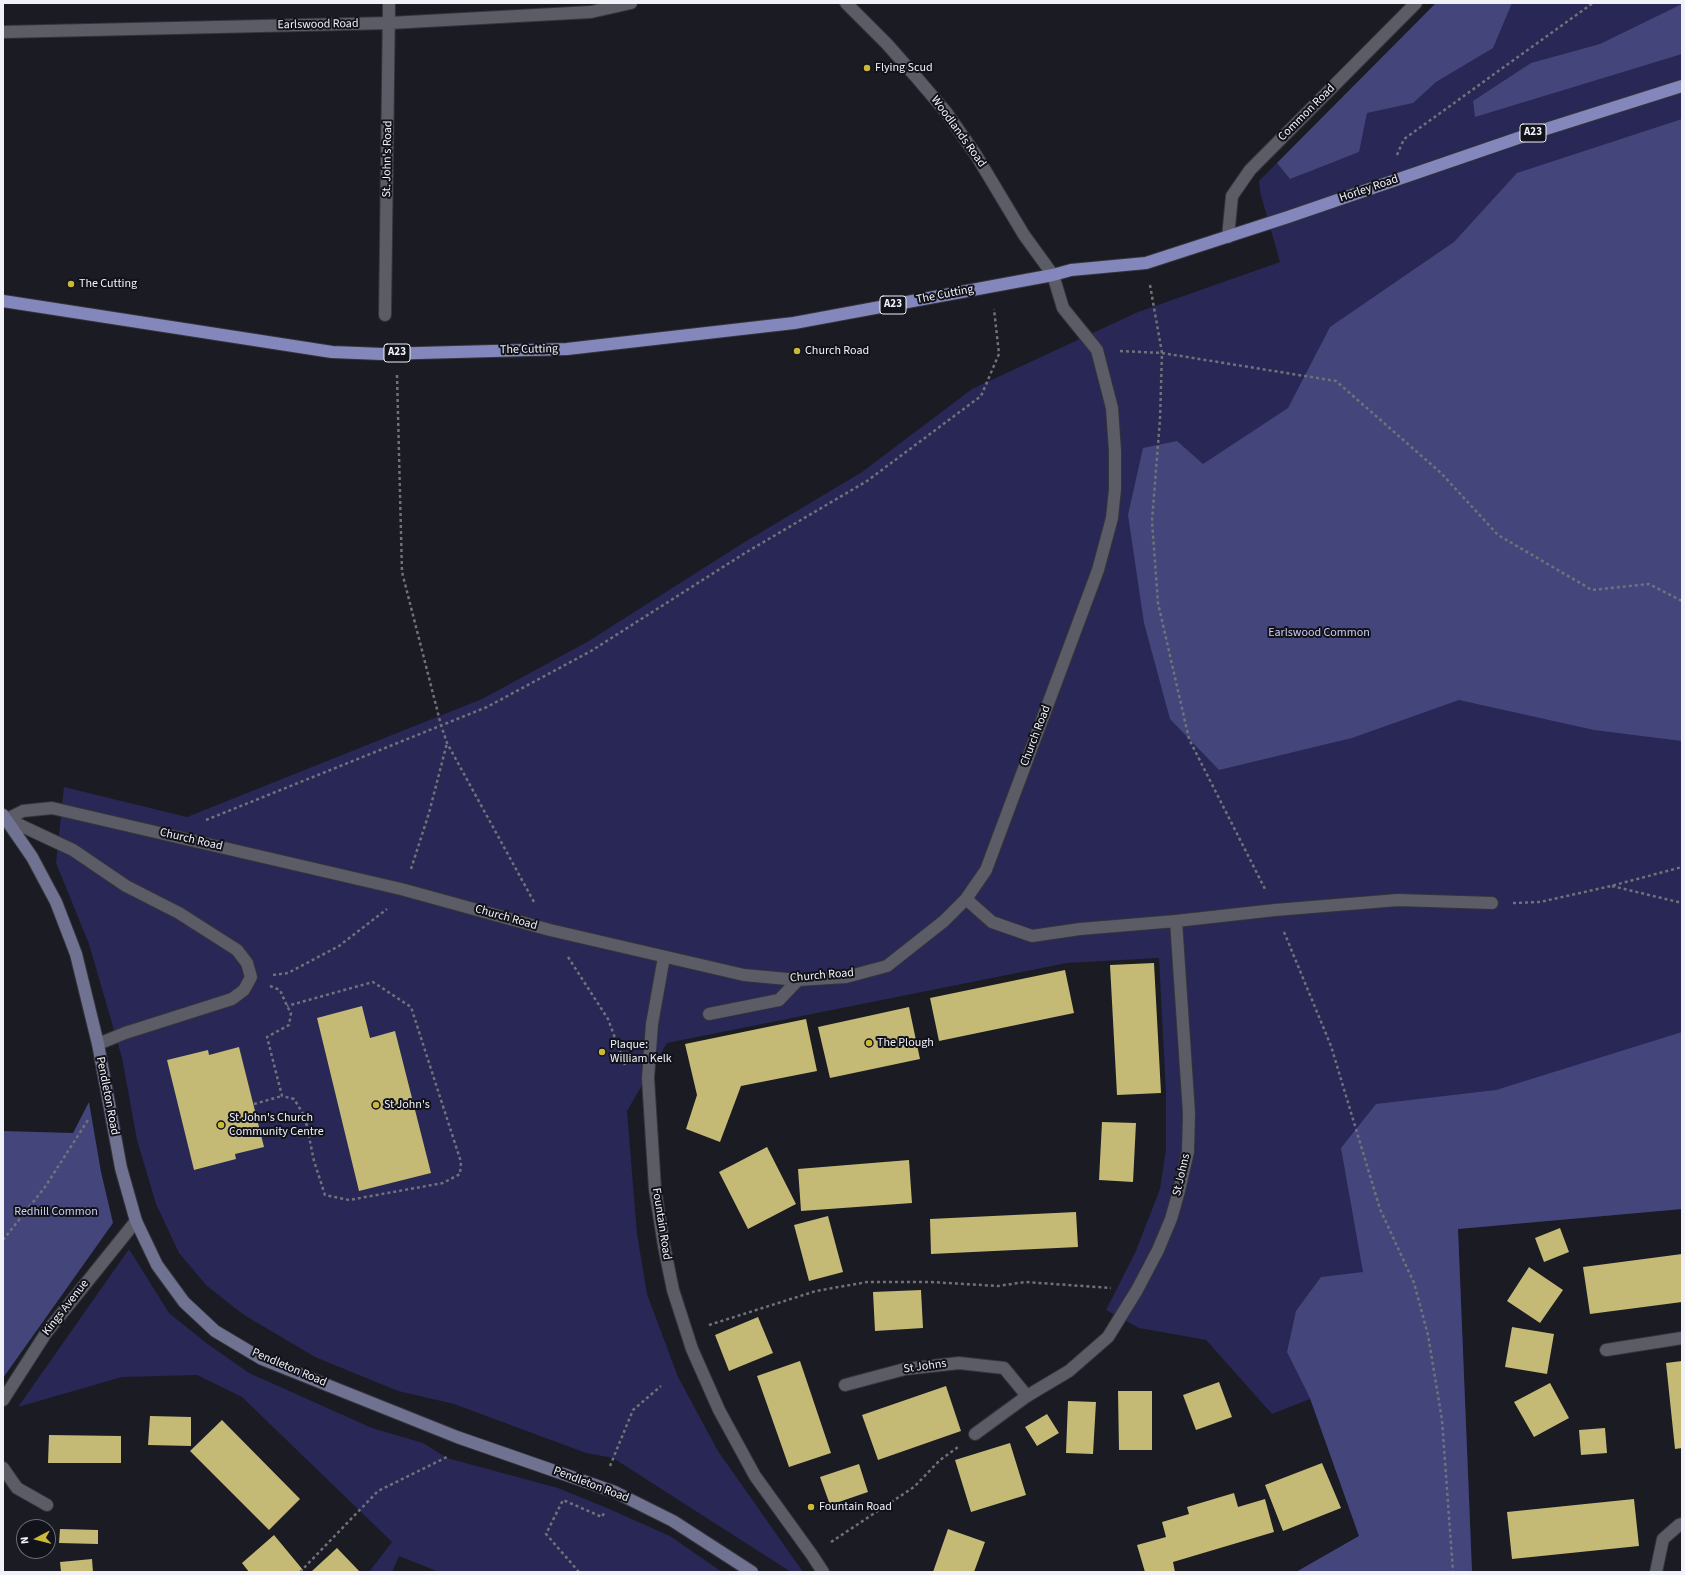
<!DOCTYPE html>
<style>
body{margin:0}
#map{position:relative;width:1685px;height:1575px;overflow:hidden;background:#1a1b23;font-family:"Source Sans 3",sans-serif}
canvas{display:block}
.frame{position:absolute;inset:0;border:4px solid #f1f1f8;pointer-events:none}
.north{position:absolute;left:16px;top:1519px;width:40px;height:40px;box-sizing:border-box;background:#11121a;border:1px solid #6b6b73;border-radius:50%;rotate:263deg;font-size:11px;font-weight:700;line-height:16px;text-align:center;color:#f1f1f8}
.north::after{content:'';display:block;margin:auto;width:14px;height:18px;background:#cdb938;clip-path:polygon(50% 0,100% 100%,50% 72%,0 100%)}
</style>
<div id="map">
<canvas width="1685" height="1575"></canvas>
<div class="frame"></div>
<div class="north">N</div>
</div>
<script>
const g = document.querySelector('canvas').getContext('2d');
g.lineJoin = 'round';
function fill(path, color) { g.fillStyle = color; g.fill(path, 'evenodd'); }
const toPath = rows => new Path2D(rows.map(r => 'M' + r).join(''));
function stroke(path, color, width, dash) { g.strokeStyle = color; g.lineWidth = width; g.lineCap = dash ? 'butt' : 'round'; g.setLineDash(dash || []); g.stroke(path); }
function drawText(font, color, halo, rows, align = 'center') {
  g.font = font + ' "Source Sans 3",sans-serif'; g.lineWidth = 4; g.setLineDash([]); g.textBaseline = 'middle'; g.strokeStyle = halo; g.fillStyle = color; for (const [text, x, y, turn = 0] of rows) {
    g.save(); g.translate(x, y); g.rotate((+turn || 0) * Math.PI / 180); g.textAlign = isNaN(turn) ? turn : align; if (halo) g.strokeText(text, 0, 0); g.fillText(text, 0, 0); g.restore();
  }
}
const green = toPath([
 [1436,3,1682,3,1682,1209,1458,1229,1472,1572,1296,1572,1359,1536,1310,1399,1272,1414,1206,1340,1139,1328,1106,1310,1135,1253,1160,1189,1166,1149,1166,1093,1159,958,1067,963,667,1043,627,1111,637,1234,647,1294,678,1377,718,1451,803,1572,791,1572,613,1458,586,1453,454,1404,398,1391,315,1357,244,1315,207,1286,179,1253,156,1204,137,1140,122,1058,89,944,56,863,64,787,187,817,482,699,587,642,743,543,862,472,972,389,1138,312,1280,262,1260,192,1259,181],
 [129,1249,169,1313,205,1342,249,1373,372,1428,423,1443,447,1458,558,1488,607,1508,670,1536,722,1572,439,1572,399,1556,392,1572,369,1572,392,1542,242,1397,197,1375,122,1377,18,1407]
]);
const forest = toPath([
 [1436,3,1512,3,1493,48,1436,82,1413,103,1367,113,1359,152,1290,179,1277,163],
 [1682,4,1682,54,1475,117,1473,101,1531,63,1600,44],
 [1682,119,1682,741,1594,730,1459,700,1352,738,1219,770,1170,719,1144,623,1128,515,1143,448,1177,441,1203,464,1288,408,1330,327,1454,242,1517,173],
 [1682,1032,1682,1209,1458,1229,1472,1572,1296,1572,1359,1536,1310,1398,1287,1352,1296,1311,1321,1277,1363,1272,1341,1148,1376,1104,1496,1090],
 [89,1102,101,1172,113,1223,3,1378,3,1131,73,1133]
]);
const building = toPath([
 [1154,963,1161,1093,1117,1095,1110,965],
 [1065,970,1074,1013,939,1041,930,998],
 [362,1006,370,1038,395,1031,431,1173,359,1191,317,1018],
 [909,1007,920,1059,830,1078,818,1027],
 [806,1019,817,1071,741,1086,720,1142,686,1129,697,1095,685,1044],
 [239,1047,264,1147,235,1154,236,1159,194,1170,167,1060,208,1050,209,1055],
 [1102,1122,1136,1123,1133,1182,1099,1180],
 [767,1147,796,1204,748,1229,719,1172],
 [909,1160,912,1203,801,1211,798,1169],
 [1076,1212,1078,1247,931,1254,930,1219],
 [828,1216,843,1272,809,1281,794,1225],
 [1560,1228,1569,1252,1544,1262,1535,1238],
 [1682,1254,1682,1302,1590,1314,1583,1267],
 [1529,1267,1563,1290,1540,1323,1507,1301],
 [921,1290,923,1328,875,1331,873,1292],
 [758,1317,773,1353,729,1371,715,1335],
 [1512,1327,1554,1334,1547,1374,1505,1367],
 [800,1361,831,1453,789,1467,757,1376],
 [1682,1361,1682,1448,1675,1449,1666,1363],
 [1219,1382,1232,1417,1196,1430,1183,1395],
 [1550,1383,1569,1418,1534,1437,1514,1402],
 [946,1386,961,1431,878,1460,862,1415],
 [1118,1391,1152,1391,1152,1450,1119,1450],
 [1068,1401,1096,1402,1093,1454,1066,1453],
 [1047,1414,1059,1433,1037,1446,1025,1427],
 [150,1416,191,1417,191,1446,148,1445],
 [222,1420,300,1499,269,1530,190,1451],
 [1605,1428,1607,1453,1581,1455,1579,1430],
 [49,1435,121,1436,121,1463,48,1463],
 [1010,1443,1026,1495,971,1512,955,1460],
 [1322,1463,1341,1508,1283,1531,1265,1485],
 [859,1464,868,1492,830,1505,820,1477],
 [1234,1493,1238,1507,1265,1499,1274,1532,1173,1562,1175,1572,1145,1572,1137,1545,1166,1537,1162,1522,1189,1514,1187,1507],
 [1634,1499,1639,1546,1512,1559,1507,1512],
 [60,1529,98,1530,98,1544,59,1543],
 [948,1529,985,1542,974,1572,933,1572],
 [274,1535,303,1570,301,1572,249,1572,242,1563],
 [337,1548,360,1572,313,1572,312,1571],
 [92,1559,93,1572,61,1572,60,1562]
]);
const path = toPath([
 [1397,155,1404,139,1593,3],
 [1150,285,1162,353,1160,419,1152,521,1158,603,1189,739,1265,889],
 [1120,351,1162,353,1336,381,1441,473,1498,535,1592,590,1649,584,1682,601],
 [397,375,402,572,441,725,447,743,534,902],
 [206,820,487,707,591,651,745,553,867,481,981,396,999,354,994,309],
 [411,869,429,813,447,743],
 [1612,886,1682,903],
 [1513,903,1540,902,1611,886,1682,867],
 [1284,932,1331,1046,1380,1209,1414,1283,1428,1335,1442,1420,1453,1572],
 [568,957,608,1019,625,1065],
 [273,975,288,973,339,946,387,909],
 [270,986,280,990,287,1006,291,1013,289,1025,267,1037,282,1096,294,1099,305,1117,314,1161,325,1195,349,1200,443,1183,460,1174,461,1162,411,1007,373,982,287,1006],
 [254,1104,282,1096],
 [3,1240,45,1187,88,1120],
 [709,1325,816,1291,867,1282,931,1282,998,1286,1025,1282,1111,1288],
 [610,1466,633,1410,661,1386],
 [831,1542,914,1487,940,1460,958,1447],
 [300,1572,378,1491,447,1457],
 [579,1572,546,1534,563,1500,602,1517,605,1511]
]);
const lane = toPath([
 [7,819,73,850,126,886,179,913,237,950,247,963,251,977,244,990,232,999,125,1033,98,1044],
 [1176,921,1275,910,1398,900,1492,903],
 [709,1014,779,1000,798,980],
 [845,1385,905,1369,959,1363,1004,1368,1027,1396,975,1434],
 [3,1468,17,1488,47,1505]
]);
const street = toPath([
 [3,32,390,23,591,12,631,3],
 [1228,237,1232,196,1250,170,1416,3],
 [385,315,389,3],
 [7,819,23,811,52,808,401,889,550,930,744,975,798,980,846,977,887,966,944,921,966,899,986,870,1098,570,1112,518,1115,489,1115,451,1112,408,1097,350,1063,308,1053,275,1024,235,976,155,946,112,917,78,887,44,846,3],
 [966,899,992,922,1032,936,1080,929,1176,921,1189,1113,1188,1152,1179,1191,1171,1219,1158,1250,1137,1290,1108,1337,1069,1371,1027,1396],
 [664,957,652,1024,648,1078,655,1189,664,1246,673,1290,692,1349,719,1410,755,1476,812,1555,823,1572],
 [1606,1350,1682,1338],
 [3,1400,46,1333,136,1221],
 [1656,1572,1663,1539,1679,1525,1682,1524]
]);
const secondary = toPath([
 [3,815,32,857,56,902,76,954,98,1044,121,1168,136,1221,157,1265,184,1302,215,1331,262,1359,457,1437,615,1492,673,1521,752,1572]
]);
const primary = toPath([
 [3,301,332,352,382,354,567,349,794,323,1053,275,1071,270,1146,263,1288,217,1527,135,1682,86]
]);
const markers = [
 [867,68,4,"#cdb938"],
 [71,284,4,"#cdb938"],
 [797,351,4,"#cdb938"],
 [869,1043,4,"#cdb938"],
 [602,1052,4,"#cdb938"],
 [376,1105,4,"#cdb938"],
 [221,1125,4,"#cdb938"],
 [811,1507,4,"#cdb938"]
];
const shields = [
 [1533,133,26],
 [893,305,26],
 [397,353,26]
];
const shieldNames = [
 ["A23",1533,133],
 ["A23",893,305],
 ["A23",397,353]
];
const streetNames = [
 ["Earlswood Road",318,25,-1],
 ["Common Road",1307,113,-45],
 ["Woodlands Road",958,132,54],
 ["St. John's Road",388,159,-89],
 ["Horley Road",1369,189,-19],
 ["The Cutting",945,295,-11],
 ["The Cutting",529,350,-1],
 ["Church Road",1036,736,-69],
 ["Church Road",191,840,13],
 ["Church Road",506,918,16],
 ["Church Road",822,976,-5],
 ["Pendleton Road",107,1096,79],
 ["St Johns",1182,1175,-77],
 ["Fountain Road",661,1224,81],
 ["Kings Avenue",66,1308,-52],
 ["St Johns",925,1367,-8],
 ["Pendleton Road",289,1368,23],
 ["Pendleton Road",591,1485,21]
];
const poiNames = [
 ["Flying Scud",875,68],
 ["The Cutting",79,284],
 ["Church Road",805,351],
 ["The Plough",877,1043],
 ["Plaque:",610,1045],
 ["William Kelk",610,1059],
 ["St John's",384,1105],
 ["St John's Church",229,1118],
 ["Community Centre",229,1132],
 ["Fountain Road",819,1507]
];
const parkNames = [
 ["Earlswood Common",1319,633],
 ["Redhill Common",56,1212]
];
fill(green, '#282755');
fill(forest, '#44457b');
fill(building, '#c4b975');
stroke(lane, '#34353b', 14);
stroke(street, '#34353b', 14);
stroke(secondary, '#34353b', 14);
stroke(primary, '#34353b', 14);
stroke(path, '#717279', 2.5, [3, 3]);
stroke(lane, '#5b5c66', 12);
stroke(street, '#5b5c66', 12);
stroke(secondary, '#707291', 12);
stroke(primary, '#8487bc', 12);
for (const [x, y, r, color] of markers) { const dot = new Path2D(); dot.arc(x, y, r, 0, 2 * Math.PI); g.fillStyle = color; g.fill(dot); stroke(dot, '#11121a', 1.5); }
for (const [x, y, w] of shields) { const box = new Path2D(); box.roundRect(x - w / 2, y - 9, w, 18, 3); g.fillStyle = '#11121a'; g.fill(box); stroke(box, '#f1f1f8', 1); }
drawText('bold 11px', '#f1f1f8', null, shieldNames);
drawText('12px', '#f1f1f8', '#11121a', streetNames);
drawText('12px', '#f1f1f8', '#11121a', poiNames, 'left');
drawText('12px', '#cbcef1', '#11121a', parkNames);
</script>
